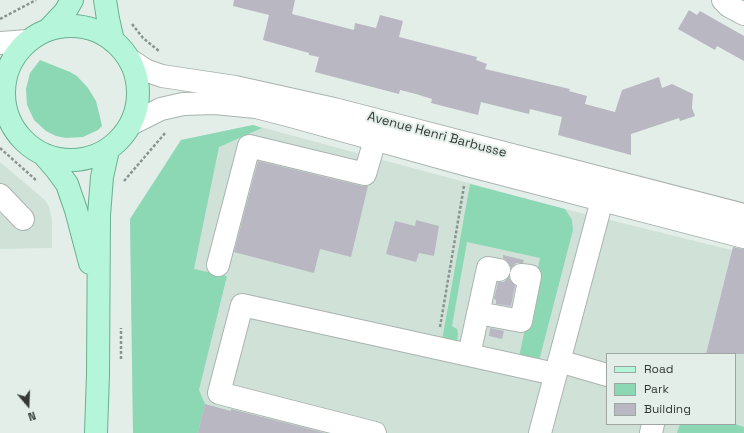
<!DOCTYPE html>
<style>
body{margin:0}
#map{position:relative;width:744px;height:433px;overflow:hidden;background:#e3eee8;font-family:"Space Grotesk",sans-serif}
canvas{display:block}
.legend{position:absolute;left:606px;top:353px;width:130px;height:72px;box-sizing:border-box;background:#e3eee8;border:1px solid #9da6a1;margin:0;padding:5px 7px;list-style:none;font-size:12px;color:#343936}
.legend li{display:flex;align-items:center;gap:8px;height:20px}
.legend b{width:20px;border:1px solid #9da6a1}
.north{position:absolute;left:8px;top:385px;width:40px;height:40px;-webkit-text-stroke:3px #e3eee8;paint-order:stroke;rotate:161deg;font-size:11px;font-weight:700;line-height:16px;text-align:center;color:#343936}
.north::after{content:'';display:block;margin:auto;width:14px;height:18px;background:#343936;clip-path:polygon(50% 0,100% 100%,50% 72%,0 100%)}
</style>
<div id="map">
<canvas width="744" height="433"></canvas>
<ul class="legend">
<li><b style="height:5px;background:#b5f6da"></b>Road</li>
<li><b style="height:11px;background:#8cd8b5"></b>Park</li>
<li><b style="height:11px;background:#b8b7c2"></b>Building</li>
</ul>
<div class="north">N</div>
</div>
<script>
const g = document.querySelector('canvas').getContext('2d');
g.lineJoin = 'round';
function fill(path, color) { g.fillStyle = color; g.fill(path, 'evenodd'); }
const toPath = rows => new Path2D(rows.map(r => 'M' + r).join(''));
function stroke(path, color, width, dash) { g.strokeStyle = color; g.lineWidth = width; g.lineCap = dash ? 'butt' : 'round'; g.setLineDash(dash || []); g.stroke(path); }
function drawText(font, color, halo, rows, align = 'center') {
  g.font = font + ' "Space Grotesk",sans-serif'; g.lineWidth = 4; g.setLineDash([]); g.textBaseline = 'middle'; g.strokeStyle = halo; g.fillStyle = color; for (const [text, x, y, turn = 0] of rows) {
    g.save(); g.translate(x, y); g.rotate((+turn || 0) * Math.PI / 180); g.textAlign = isNaN(turn) ? turn : align; if (halo) g.strokeText(text, 0, 0); g.fillText(text, 0, 0); g.restore();
  }
}
const built = toPath([
 [253,125,565,209,744,253,744,433,133,433,130,219,181,140],
 [607,354,735,354,735,424,607,424],
 [0,162,45,200,49,207,52,219,52,248,0,249]
]);
const green = toPath([
 [40,60,70,72,77,76,88,88,96,101,100,117,102,126,98,130,83,137,66,138,56,136,46,131,34,120,27,105,26,89,30,73],
 [253,125,262,128,219,147,194,269,227,276,199,390,205,404,198,433,133,433,130,219,181,140],
 [470,184,565,209,572,220,573,230,539,361,519,357,540,258,467,242,452,326,457,329,458,333,457,343,442,340],
 [680,424,735,424,744,427,744,433,677,433]
]);
const building = toPath([
 [234,0,295,0,292,14,354,30,355,23,376,28,380,15,403,21,399,37,477,57,476,60,487,64,485,69,570,89,569,91,587,96,585,104,615,112,622,90,659,77,662,88,672,84,693,94,692,108,695,116,680,121,679,118,631,134,631,155,558,135,562,117,530,109,529,114,481,102,478,115,431,103,432,99,416,94,400,90,399,94,315,72,319,57,309,55,309,53,263,40,269,15,233,6],
 [689,10,697,15,700,11,744,36,744,61,717,46,715,50,678,29],
 [258,161,362,186,368,186,351,257,320,249,314,273,234,252],
 [416,220,439,226,434,256,419,253,416,262,386,254,395,221,415,226],
 [733,247,744,249,744,354,706,354],
 [503,255,524,260,523,263,516,263,511,268,507,261,503,258],
 [509,277,510,280,515,286,511,306,496,304,496,300,494,299,498,282,504,282],
 [490,328,504,331,502,339,489,336],
 [205,404,231,411,231,409,325,433,198,433]
]);
const path = toPath([
 [0,19,36,0],
 [132,24,143,38,159,51],
 [0,148,37,181],
 [124,181,166,132],
 [440,327,464,186],
 [121,359,121,328]
]);
const minor = toPath([
 [723,0,729,6,744,14],
 [0,43,28,41],
 [130,60,145,70,162,76,235,87,334,109,744,215],
 [0,97,4,103],
 [131,124,161,109,183,104,215,103,256,107,291,116,467,165,744,237],
 [0,195,23,219],
 [218,265,249,146,365,174,379,126],
 [478,313,521,321,530,276,521,275],
 [469,355,488,268,499,270],
 [559,361,607,375],
 [375,433,219,393,242,305,555,374],
 [540,433,606,185],
 [651,433,653,424]
]);
const major = toPath([
 [105,0,108,19,113,41],
 '4 93a67 67 0 1 1 134 0a67 67 0 1 1-134 0Z',
 [49,29,65,12,72,0],
 [43,154,56,169,67,184,76,210,90,263],
 [96,433,98,374,99,215,102,177,108,150]
]);
const streetNames = [
 ["Avenue Henri Barbusse",437,135,15]
];
fill(built, '#d0e2d8');
fill(green, '#8cd8b5');
fill(building, '#b8b7c2');
stroke(minor, '#a9b4ae', 24);
stroke(major, '#68b090', 24);
stroke(path, '#8b938e', 2.5, [3, 2]);
stroke(minor, '#fff', 22);
stroke(major, '#b5f6da', 22);
drawText('13px', '#343936', '#e3eee8', streetNames);
</script>
